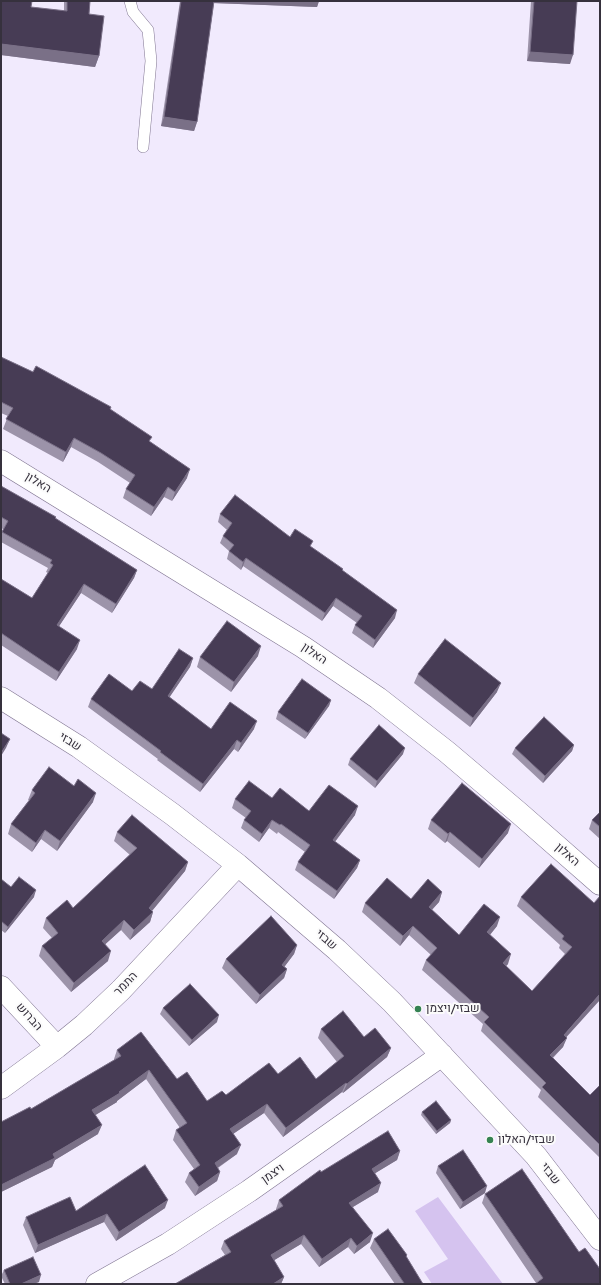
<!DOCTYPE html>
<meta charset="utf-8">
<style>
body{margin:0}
#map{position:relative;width:601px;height:1285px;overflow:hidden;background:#f1eafd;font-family:Signika,sans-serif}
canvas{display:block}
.frame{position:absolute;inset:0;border:2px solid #36313d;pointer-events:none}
</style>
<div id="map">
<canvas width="601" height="1285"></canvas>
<div class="frame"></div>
</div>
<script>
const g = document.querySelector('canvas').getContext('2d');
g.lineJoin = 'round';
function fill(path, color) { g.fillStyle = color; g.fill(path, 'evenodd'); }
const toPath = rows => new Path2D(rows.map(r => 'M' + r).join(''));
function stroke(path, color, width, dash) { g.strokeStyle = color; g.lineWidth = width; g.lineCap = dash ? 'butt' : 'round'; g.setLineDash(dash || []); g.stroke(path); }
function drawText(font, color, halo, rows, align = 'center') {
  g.font = font + ' Signika,Heebo,sans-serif'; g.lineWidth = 4; g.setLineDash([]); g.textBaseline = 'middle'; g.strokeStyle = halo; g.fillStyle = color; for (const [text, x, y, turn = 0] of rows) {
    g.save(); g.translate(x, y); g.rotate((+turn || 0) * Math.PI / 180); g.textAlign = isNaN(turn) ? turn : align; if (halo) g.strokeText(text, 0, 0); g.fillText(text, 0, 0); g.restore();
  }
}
const green = toPath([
 [438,1197,503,1284,432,1284,424,1272,448,1259,415,1211]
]);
const service = toPath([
 [130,1,133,12,148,30,151,61,143,147]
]);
const minor = toPath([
 [1,461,303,647,378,698,447,752,519,813,600,884],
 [1,698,79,747,172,814,238,865,337,950,392,1002,536,1156,600,1239],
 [1,987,57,1047],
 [1,1088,57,1047,84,1025,121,990,238,865],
 [97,1284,168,1244,249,1191,442,1055]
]);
const wall = toPath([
 [1,1,31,7,64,11,64,1,90,1,89,14,99,56,95,67,1,55],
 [180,1,319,1,317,7,214,3,197,122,194,131,161,126],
 [531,1,577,1,570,64,527,61],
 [1,357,33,372,111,407,110,409,150,442,187,478,172,501,164,497,151,516,123,498,126,489,130,483,98,462,71,447,63,462,3,429,8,416,1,413],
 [1,486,55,518,137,570,134,578,112,613,81,593,59,626,77,649,56,681,1,645,1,579,32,598,48,573,46,572,48,568,1,542,1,534,3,529,1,528],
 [220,514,290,537,311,547,342,570,395,618,373,648,352,633,355,625,357,623,333,606,322,621,243,566,241,570,227,559,229,551,220,543,223,536,227,530,218,522],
 [258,656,231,692,197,667,200,657],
 [193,658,190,667,169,697,211,729,254,729,238,752,234,749,200,792,157,760,158,759,88,707,91,699,152,689],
 [418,674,497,692,470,727,414,683],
 [331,700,329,706,305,739,276,719,278,712],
 [574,745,572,751,543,783,512,754,515,748],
 [403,754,375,788,348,765,350,759],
 [32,790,93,802,57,851,41,839,32,852,8,834,11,824,29,800,28,800],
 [272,798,309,811,355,815,335,842,360,860,357,868,334,899,295,870,298,862,305,852,278,832,277,834,269,828,259,842,241,828,244,820,246,818,232,808,235,799],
 [600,812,600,839,589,829,592,820],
 [431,820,508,833,479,868,447,841,445,843,428,829],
 [117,832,188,862,185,871,152,911,153,912,150,922,130,940,121,930,105,944,108,961,71,992,39,956,42,946,52,938,43,928,46,918,73,908,130,855,114,841],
 [1,879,11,887,34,897,5,933,1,930],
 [442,892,439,902,432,910,459,935,497,926,490,935,508,964,506,966,532,991,565,954,559,948,560,945,517,906,521,897,594,903,566,1037,563,1047,553,1058,590,1095,600,1085,600,1158,538,1097,541,1090,481,1031,483,1024,422,970,426,960,431,955,409,935,400,946,362,912,365,903,411,899],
 [297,945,294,954,284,967,287,969,284,978,256,1004,222,968,226,959],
 [163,1008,217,1022,189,1046,160,1014],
 [321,1029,364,1037,391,1048,387,1057,343,1093,342,1092,283,1137,264,1113,233,1134,237,1154,218,1168,220,1172,217,1181,195,1196,185,1182,189,1173,194,1169,173,1140,176,1130,180,1128,146,1079,117,1101,117,1102,95,1115,98,1134,55,1160,52,1167,1,1192,1,1122,31,1109,114,1060,114,1059,117,1050,177,1079,207,1101,226,1095,278,1074,316,1079,337,1062,318,1038],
 [422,1112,451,1120,450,1123,436,1134,421,1115],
 [400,1151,397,1160,375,1173,378,1192,353,1207,370,1242,354,1254,348,1247,319,1267,301,1244,274,1260,284,1277,281,1284,175,1284,225,1255,221,1249,224,1241,276,1210,276,1209,279,1200,321,1172],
 [438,1166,485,1193,460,1209,436,1173],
 [485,1194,579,1252,536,1283,482,1203],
 [165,1208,116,1241,104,1222,35,1253,23,1225,26,1217,76,1211],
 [374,1239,407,1255,406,1257,423,1284,395,1284,370,1248],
 [4,1270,39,1282,33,1284,5,1284,1,1276]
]);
const shadedWall = toPath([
 [213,1,319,1,317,7,212,3],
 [1,44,99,56,95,67,1,55],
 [530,52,573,55,570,64,527,61],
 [164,117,197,122,194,131,161,126],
 [74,438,71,447,63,462,66,452],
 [190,469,187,478,172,501,175,492],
 [168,487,164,497,151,516,154,507],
 [246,558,243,566,241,570,243,562],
 [137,570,134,578,112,613,116,604],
 [84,584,81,593,54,634,57,625],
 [336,598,333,606,322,621,325,613],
 [397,610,395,618,373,648,375,640],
 [80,640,77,649,56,681,59,672],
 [261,646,258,656,231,692,234,682],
 [193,658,190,667,165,704,168,696],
 [501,683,497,692,470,727,473,718],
 [331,700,329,706,305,739,308,733],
 [257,721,254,729,238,752,241,743],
 [10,739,6,748,1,756,1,753],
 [237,740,234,749,200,792,203,784],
 [574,745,572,751,543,783,545,776],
 [405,748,403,754,375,788,377,781],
 [96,793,93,802,57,851,60,841],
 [358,806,355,815,330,848,333,840],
 [272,820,269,828,259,842,262,834],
 [511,824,508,833,479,868,482,859],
 [45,830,41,839,32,852,36,843],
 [450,832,447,841,445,843,448,834],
 [360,860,357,868,334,899,337,891],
 [188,862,185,871,146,918,149,908],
 [36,890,34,897,5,933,8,927],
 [442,892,439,902,425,917,429,907],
 [153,912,150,922,130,940,134,930],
 [500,917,497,926,484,942,487,932],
 [124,920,121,930,99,950,102,941],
 [413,926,409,935,400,946,403,936],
 [297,945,294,954,279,974,282,965],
 [111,951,108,961,71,992,74,983],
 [511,954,508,964,499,973,503,963],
 [287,969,284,978,256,1004,260,995],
 [600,994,600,1000,562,1042,567,1038,563,1047,546,1064,550,1055,564,1035],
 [219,1015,217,1022,189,1046,192,1040],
 [391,1048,387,1057,343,1093,347,1084],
 [149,1070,146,1079,117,1101,117,1102,89,1119,92,1110,119,1092],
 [346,1083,342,1092,283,1137,286,1128],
 [267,1104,264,1113,227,1138,230,1129],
 [451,1120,450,1123,436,1134,437,1131],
 [102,1125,98,1134,55,1160,52,1167,1,1192,1,1185],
 [241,1145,237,1154,211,1172,215,1163],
 [400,1151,397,1160,369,1177,372,1169],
 [220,1172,217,1181,195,1196,199,1187],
 [381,1183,378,1192,346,1211,349,1203],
 [487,1186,485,1193,460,1209,463,1202],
 [168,1200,165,1208,116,1241,119,1232],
 [107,1214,104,1222,35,1253,38,1245],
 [373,1233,370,1242,354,1254,357,1246],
 [304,1235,301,1244,268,1264,271,1255],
 [351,1238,348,1247,319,1267,322,1259],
 [41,1275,39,1282,33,1284,21,1284],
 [284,1277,281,1284,273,1284]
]);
const building = toPath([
 [1,1,32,1,31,7,67,11,67,1,90,1,89,14,104,16,99,56,1,44,1,1],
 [181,1,214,1,197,122,164,117,181,1],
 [534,1,577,1,573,55,530,52,534,1],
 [1,357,33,372,36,366,111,407,110,409,152,437,149,441,190,469,175,492,168,487,154,507,126,489,135,475,101,453,74,438,66,452,6,419,13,408,1,402,1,357],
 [1,486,56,517,55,518,137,570,116,604,84,584,57,625,80,640,59,672,1,633,1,579,32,598,53,565,50,563,52,560,2,532,8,521,1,517,1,486],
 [235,495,290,537,295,529,313,541,310,546,343,569,342,570,397,610,375,640,355,625,362,616,336,598,325,613,246,558,243,562,229,551,234,545,223,536,232,523,220,514,235,495],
 [227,621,261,646,234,682,200,657,227,621],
 [445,639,501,683,473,718,418,674,445,639],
 [179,649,193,658,168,696,211,729,230,702,257,721,241,743,237,740,203,784,160,752,161,751,91,699,109,674,132,691,140,681,152,689,179,649],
 [302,679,331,700,308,733,278,712,302,679],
 [544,717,574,745,545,776,515,748,544,717],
 [379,725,405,748,377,781,350,759,379,725],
 [1,733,10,739,1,753,1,733],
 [49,767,74,786,78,779,96,793,60,841,45,830,36,843,11,824,35,793,32,790,49,767],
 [249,781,272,798,280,788,309,811,329,785,358,806,333,840,360,860,337,891,298,862,310,845,281,824,280,825,272,820,262,834,244,820,251,811,235,799,249,781],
 [462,783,511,824,482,859,450,832,448,834,431,820,462,783],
 [600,812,600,827,592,820,600,812],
 [132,815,188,862,149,908,153,912,134,930,124,920,102,941,111,951,74,983,42,946,58,933,46,918,67,900,73,908,137,848,117,832,132,815],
 [551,864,594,903,600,896,600,994,564,1035,567,1038,550,1055,590,1095,600,1085,600,1145,542,1087,546,1083,484,1022,489,1017,426,960,437,948,413,926,403,936,365,903,387,878,411,899,428,879,442,892,429,907,459,935,484,904,500,917,487,932,511,954,503,963,532,991,572,947,562,939,564,936,521,897,551,864],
 [19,877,36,890,8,927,1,921,1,879,11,887,19,877],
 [271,916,297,945,282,965,287,969,260,995,226,959,271,916],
 [190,984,219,1015,192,1040,163,1008,190,984],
 [343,1011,364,1037,375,1028,391,1048,347,1084,346,1083,286,1128,267,1104,230,1129,241,1145,215,1163,220,1172,199,1187,189,1173,200,1165,176,1130,187,1123,149,1070,119,1092,120,1093,92,1110,102,1125,53,1154,55,1158,1,1185,1,1122,30,1107,31,1109,121,1056,117,1050,141,1032,177,1079,187,1072,207,1101,222,1091,226,1095,269,1063,278,1074,300,1057,316,1079,344,1056,321,1029,343,1011],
 [436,1101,451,1120,437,1131,422,1112,436,1101],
 [388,1131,400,1151,372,1169,381,1183,349,1203,373,1233,357,1246,351,1238,322,1259,304,1235,271,1255,284,1277,273,1284,175,1284,231,1252,224,1241,283,1206,279,1200,320,1170,321,1172,388,1131],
 [463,1150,487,1186,463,1202,438,1166,463,1150],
 [145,1165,168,1200,119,1232,107,1214,38,1245,26,1217,70,1197,76,1211,145,1165],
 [522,1169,579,1252,585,1248,600,1269,600,1284,535,1284,543,1278,485,1194,522,1169],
 [388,1229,407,1255,406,1256,423,1284,402,1284,404,1283,374,1239,388,1229],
 [33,1257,41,1275,21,1284,10,1284,4,1270,33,1257]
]);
const markers = [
 [418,1009,4,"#358252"],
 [490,1140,4,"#358252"]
];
const streetNames = [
 ["האלון",38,483,31],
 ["האלון",314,654,34],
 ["שבזי",70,742,33],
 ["האלון",567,855,41],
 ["שבזי",326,940,41],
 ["התמר",126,984,-46],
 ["הברוש",29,1017,48],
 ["ויצמן",273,1174,-35],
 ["שבזי",550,1174,52]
];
const poiNames = [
 ["שבזי/ויצמן",426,1009],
 ["שבזי/האלון",498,1140]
];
fill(green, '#d5c3ef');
stroke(service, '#7f7490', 12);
stroke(minor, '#7f7490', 23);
stroke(service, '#fff', 11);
stroke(minor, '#fff', 22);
fill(wall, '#9c93a9');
fill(shadedWall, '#7a7087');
fill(building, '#473c55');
stroke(building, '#7a7087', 1);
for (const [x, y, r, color] of markers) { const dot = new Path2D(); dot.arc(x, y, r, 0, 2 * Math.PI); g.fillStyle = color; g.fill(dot); stroke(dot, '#fbfbfb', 1.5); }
drawText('12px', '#36313d', '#fbfbfb', streetNames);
drawText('12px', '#36313d', '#fbfbfb', poiNames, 'left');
</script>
